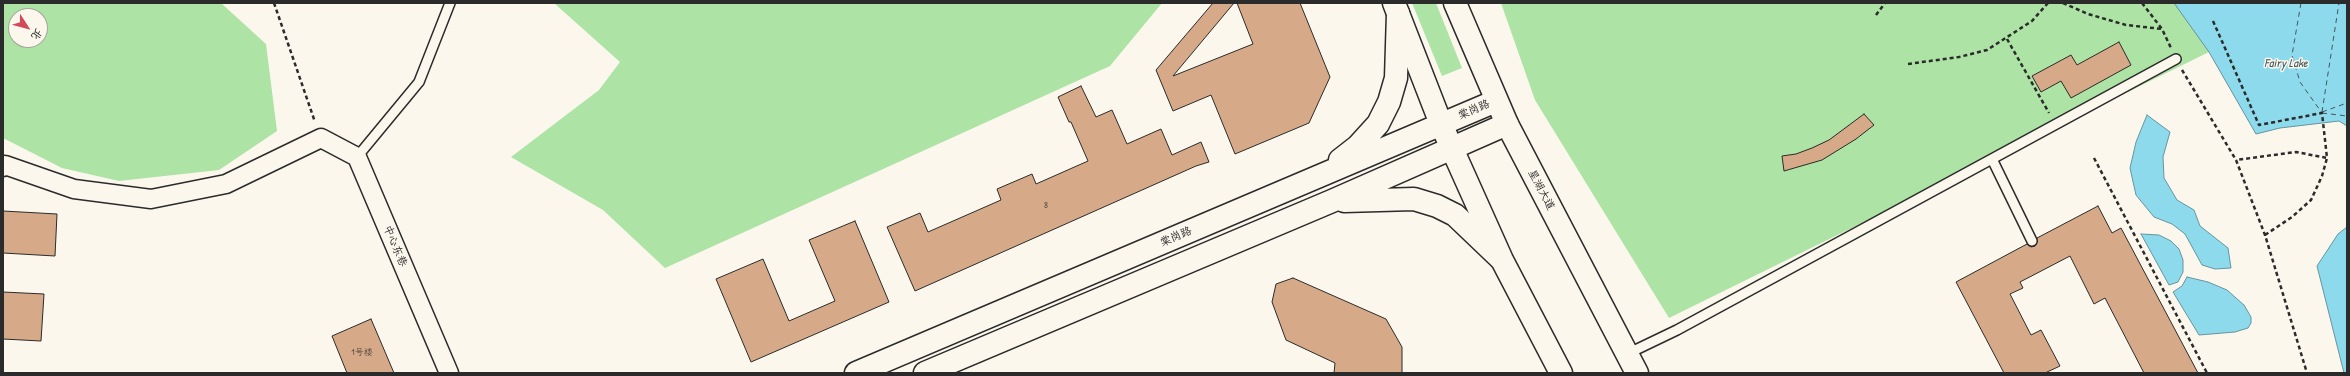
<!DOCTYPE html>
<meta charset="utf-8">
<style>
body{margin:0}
#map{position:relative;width:2350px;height:376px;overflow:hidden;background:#fbf7ec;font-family:"Patrick Hand","LXGW WenKai TC",sans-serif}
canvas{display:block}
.frame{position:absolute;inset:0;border:4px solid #2b2b2b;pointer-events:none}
.north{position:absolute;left:8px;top:8px;width:40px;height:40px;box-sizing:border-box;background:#fbf7ec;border:1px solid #a8a59f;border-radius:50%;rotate:126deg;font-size:11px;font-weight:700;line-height:16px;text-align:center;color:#2b2b2b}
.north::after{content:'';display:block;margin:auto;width:14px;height:18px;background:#d1495b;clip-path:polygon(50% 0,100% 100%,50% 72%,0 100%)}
</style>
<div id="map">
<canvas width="2350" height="376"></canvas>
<div class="frame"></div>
<div class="north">北</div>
</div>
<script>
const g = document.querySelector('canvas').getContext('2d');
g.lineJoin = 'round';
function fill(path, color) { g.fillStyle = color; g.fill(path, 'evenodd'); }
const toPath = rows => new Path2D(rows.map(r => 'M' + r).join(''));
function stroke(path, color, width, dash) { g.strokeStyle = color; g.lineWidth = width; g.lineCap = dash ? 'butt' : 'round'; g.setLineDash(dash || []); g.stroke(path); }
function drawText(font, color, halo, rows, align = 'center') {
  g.font = font + ' "Patrick Hand","LXGW WenKai TC",sans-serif'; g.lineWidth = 3; g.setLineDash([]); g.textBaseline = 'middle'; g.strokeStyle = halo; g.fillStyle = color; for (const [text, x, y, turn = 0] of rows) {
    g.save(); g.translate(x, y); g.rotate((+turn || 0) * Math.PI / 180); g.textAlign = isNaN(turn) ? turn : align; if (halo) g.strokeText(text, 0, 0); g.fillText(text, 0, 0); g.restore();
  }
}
const green = toPath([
 [3,3,221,3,266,44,277,131,219,170,119,181,62,168,3,138],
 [16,16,40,16,40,40,16,40],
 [554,3,1162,3,1110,66,665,268,603,210,511,157,599,90,620,62],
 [1412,3,1436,3,1462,68,1442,76],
 [1501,3,2347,3,2347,126,2339,121,2280,128,2256,134,2209,52,1669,318,1535,100]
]);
const water = toPath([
 [2174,3,2347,3,2347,126,2339,121,2280,128,2256,134,2209,52,2174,3],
 [2147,115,2170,132,2163,157,2164,178,2177,200,2194,210,2200,226,2228,248,2231,268,2215,269,2202,265,2185,234,2172,224,2154,217,2136,195,2130,168,2136,142,2147,115],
 [2347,227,2347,373,2344,373,2317,266,2338,234,2347,227],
 [2141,234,2159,235,2171,241,2179,249,2183,260,2183,272,2178,282,2169,285,2141,234],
 [2187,277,2208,282,2227,290,2244,305,2251,317,2251,323,2248,328,2235,332,2199,335,2173,292,2182,286,2187,277]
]);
const ferry = toPath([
 [2301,3,2292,55,2300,82,2322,113],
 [2322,112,2339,3],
 [2322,112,2347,103],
 [2322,113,2347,116]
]);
const building = toPath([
 [1213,3,1234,3,1173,76,1253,44,1237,3,1300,3,1330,77,1309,123,1235,154,1211,95,1173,111,1156,70,1213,3],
 [2119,42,2131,65,2071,98,2061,81,2041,92,2032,76,2071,55,2077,65,2119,42],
 [1081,86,1096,117,1112,110,1127,144,1161,129,1172,155,1201,142,1209,162,1196,166,915,291,887,227,920,213,928,232,1001,200,997,189,1032,174,1036,184,1088,161,1071,122,1069,122,1058,97,1081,86],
 [1864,114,1874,125,1856,139,1822,160,1784,171,1782,156,1796,154,1812,148,1829,140,1864,114],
 [2098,206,2112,233,2121,228,2198,373,2144,373,2105,298,2094,304,2070,256,2020,282,2023,288,2010,294,2031,335,2041,330,2060,366,2045,373,2004,373,1956,282,2027,244,2031,247,2035,246,2037,238,2098,206],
 [3,211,57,214,55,256,3,253,3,211],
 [855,221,889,302,751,362,716,279,763,259,789,321,835,301,809,240,855,221],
 [1293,278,1386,319,1402,347,1402,373,1334,373,1335,363,1286,340,1272,302,1276,284,1293,278],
 [3,292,44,294,41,341,3,339,3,292],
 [371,319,394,373,347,373,332,336,371,319]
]);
const path = toPath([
 [274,3,315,122],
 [2063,3,2088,14,2126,25,2162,29],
 [2142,3,2162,29,2171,48],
 [1876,15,1885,3],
 [2213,21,2259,125,2322,113,2327,158,2296,152,2236,160],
 [2007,39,2049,113],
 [1908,64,1959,57,1987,50,2032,21,2048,3],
 [2182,70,2236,160,2265,235,2307,373],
 [2094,158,2207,373],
 [2265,235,2292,217,2311,200,2322,176,2327,158]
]);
const service = toPath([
 [357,157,419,82,450,3],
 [1992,159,2032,241],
 [1627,354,1677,330,2176,59]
]);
const minor = toPath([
 [3,167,5,165,74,189,151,199,226,184,321,138,357,157,449,373]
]);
const secondary = toPath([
 [1340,160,1358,146,1378,124,1389,102,1396,78,1398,13],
 [1344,201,1414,199,1437,206,1455,215,1500,258],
 [856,373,1496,101],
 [925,373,1332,201,1507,124]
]);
const primary = toPath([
 [1394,3,1441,124,1502,260,1561,373],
 [1455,3,1507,124,1637,373]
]);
const numberNames = [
 ["8",1046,206],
 ["1号楼",362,353]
];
const streetNames = [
 ["棠岗路",1474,110,-23],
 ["星湖大道",1541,190,62],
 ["棠岗路",1176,237,-23],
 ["中心东巷",395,246,67]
];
const waterNames = [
 ["Fairy Lake",2286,64]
];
fill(green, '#ade3a5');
fill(water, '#8ddaec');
stroke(water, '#66949f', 1);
stroke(ferry, '#44575b', 1, [5, 4]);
fill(building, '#d6aa88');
stroke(building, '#2b2b2b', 1);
stroke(service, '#2b2b2b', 12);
stroke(minor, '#2b2b2b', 21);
stroke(secondary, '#2b2b2b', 25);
stroke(primary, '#2b2b2b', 25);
stroke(path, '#2b2b2b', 2.5, [4, 3]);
stroke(service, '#fbf7ec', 9);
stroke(minor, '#fbf7ec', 18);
stroke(secondary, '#fbf7ec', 22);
stroke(primary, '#fbf7ec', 22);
drawText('9px', '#564b42', null, numberNames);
drawText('11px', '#2b2b2b', '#fbf7ec', streetNames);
drawText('italic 12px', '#44575b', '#fbf7ec', waterNames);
</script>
